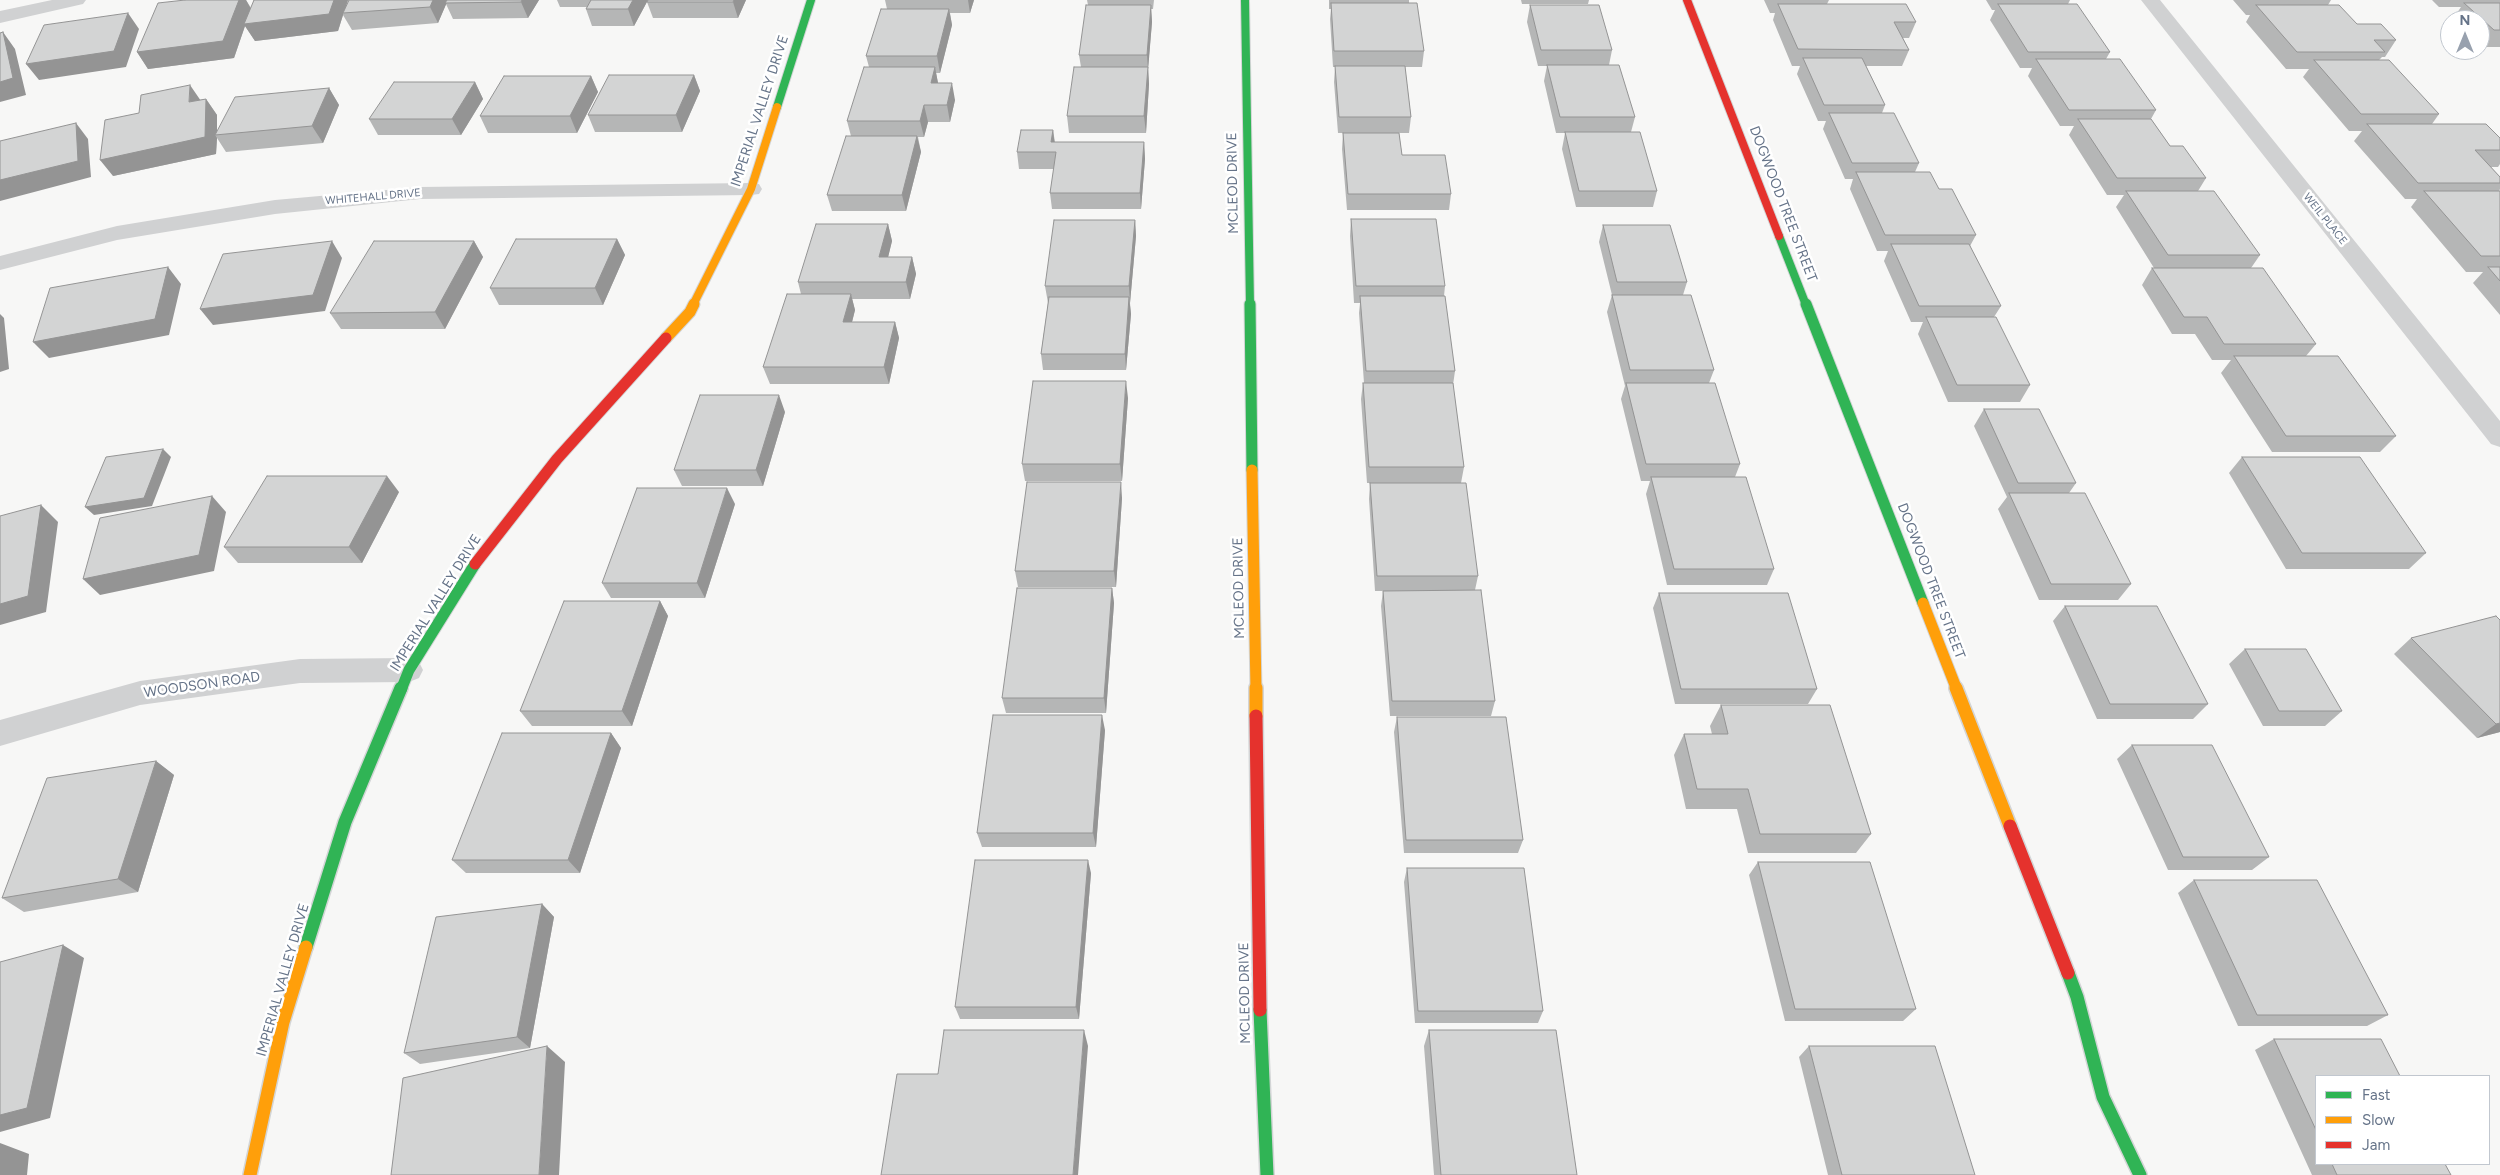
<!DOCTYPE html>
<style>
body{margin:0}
#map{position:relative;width:2500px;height:1175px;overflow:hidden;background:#f7f7f6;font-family:Figtree,sans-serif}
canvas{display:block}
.legend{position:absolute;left:2315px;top:1075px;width:175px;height:90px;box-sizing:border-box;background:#fff;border:1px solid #c1c7cf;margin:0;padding:6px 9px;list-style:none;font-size:15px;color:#657388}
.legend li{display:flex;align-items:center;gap:10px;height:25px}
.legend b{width:25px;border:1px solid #c1c7cf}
.north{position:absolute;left:2440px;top:10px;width:50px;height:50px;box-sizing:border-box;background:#fff;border:1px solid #c1c7cf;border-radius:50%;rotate:0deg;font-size:14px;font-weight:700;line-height:20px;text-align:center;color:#657388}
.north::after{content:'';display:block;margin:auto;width:18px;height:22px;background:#98a1ae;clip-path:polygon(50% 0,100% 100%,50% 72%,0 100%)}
</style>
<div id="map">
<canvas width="2500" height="1175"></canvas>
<ul class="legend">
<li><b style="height:6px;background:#30b455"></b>Fast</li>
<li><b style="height:6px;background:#ff9f0a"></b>Slow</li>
<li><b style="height:6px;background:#e5322d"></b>Jam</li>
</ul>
<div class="north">N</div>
</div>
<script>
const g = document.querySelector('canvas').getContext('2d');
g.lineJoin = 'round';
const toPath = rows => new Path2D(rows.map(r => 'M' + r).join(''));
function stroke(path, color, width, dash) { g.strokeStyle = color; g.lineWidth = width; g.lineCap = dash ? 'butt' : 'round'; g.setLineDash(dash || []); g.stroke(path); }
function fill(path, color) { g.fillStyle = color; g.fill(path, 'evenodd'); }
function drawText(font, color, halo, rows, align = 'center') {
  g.font = font + ' Figtree,sans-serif'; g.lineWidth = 5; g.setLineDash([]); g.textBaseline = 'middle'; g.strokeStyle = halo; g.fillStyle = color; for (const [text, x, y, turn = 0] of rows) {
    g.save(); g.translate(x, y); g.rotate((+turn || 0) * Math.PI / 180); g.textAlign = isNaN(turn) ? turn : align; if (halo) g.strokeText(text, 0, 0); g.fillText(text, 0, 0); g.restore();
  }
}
const street = toPath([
 [52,0,86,0,83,4,0,23,0,11,52,0],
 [2141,0,2160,0,2500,421,2500,447,2491,444,2141,0],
 [751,183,759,184,762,189,759,194,751,195,420,199,275,214,117,240,0,270,0,256,117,226,275,200,420,187,751,183],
 [409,658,419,662,423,670,419,678,409,682,300,683,140,705,0,746,0,720,140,681,300,659,409,658]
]);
const fastFar2 = toPath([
 [1245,0,1250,305],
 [777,107,811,0],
 [1779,236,1806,305]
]);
const fastFar1 = toPath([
 [1250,304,1252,470],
 [1806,304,1923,603],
 [401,690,409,670,475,564]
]);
const fast = toPath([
 [306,947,345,822,401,688],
 [2068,973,2077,997,2103,1097,2140,1175],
 [1260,1010,1267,1175]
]);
const slowFar2 = toPath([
 [693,305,751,189,777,107]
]);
const slowFar1 = toPath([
 [666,338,690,312,694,304],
 [1252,470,1256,690],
 [1923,603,1957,690]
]);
const slow = toPath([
 [1256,688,1256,716],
 [1956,688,2010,826],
 [250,1175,283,1022,306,947]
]);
const jamFar2 = toPath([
 [1687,0,1779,236]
]);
const jamFar1 = toPath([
 [475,564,557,459,666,338]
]);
const jam = toPath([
 [1256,716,1260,1010],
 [2010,826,2068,973]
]);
const wall = toPath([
 [246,0,251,8,254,0,348,0,345,8,349,0,539,0,528,18,453,19,446,4,438,23,352,30,343,15,338,31,255,41,245,26,234,58,148,69,137,52],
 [557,0,648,0,634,26,592,26,586,9,587,7,560,7],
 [746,0,738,18,653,18,647,2],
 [885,0,974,0,970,13,950,13,952,25,940,73,936,73,938,83,955,100,950,122,928,122,924,137,918,137,921,152,906,211,832,211,827,195,851,136,847,121,869,67,866,56,887,9],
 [1087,0,1154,0,1153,9,1151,9,1152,22,1148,67,1149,84,1146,133,1069,133,1067,116,1081,67,1079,55,1088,5],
 [1329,0,1409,0,1409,3,1424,51,1422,67,1405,67,1411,117,1409,133,1399,133,1402,155,1451,194,1449,210,1347,210,1342,149,1343,133,1338,133,1334,82,1335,67,1333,67,1330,19,1331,9,1329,9],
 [1521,0,1589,0,1588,4,1522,4],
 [1764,0,1829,0,1827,4,1916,22,1909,38,1903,38,1909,50,1902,66,1866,66,1885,105,1882,113,1919,163,1915,172,1939,189,1976,235,1970,246,2001,306,1994,317,2030,385,2020,402,1948,402,1918,334,1923,322,1911,322,1884,261,1888,251,1877,251,1850,189,1853,179,1845,179,1823,129,1826,121,1818,121,1797,74,1800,66,1792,66,1773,20,1775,13,1770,13],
 [1986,0,2070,0,2068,4,2110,52,2106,59,2156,110,2151,119,2170,146,2206,178,2198,191,2260,255,2251,268,2316,344,2306,356,2396,436,2380,452,2272,452,2221,373,2231,360,2212,360,2195,334,2172,334,2142,285,2152,268,2154,268,2116,207,2124,195,2107,195,2069,135,2074,126,2060,126,2028,76,2032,68,2020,68,1990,20,1995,10,1992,10],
 [2233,0,2331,0,2328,5,2357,24,2396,40,2385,57,2382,57,2379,60,2439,114,2432,124,2500,138,2500,164,2498,167,2491,167,2500,177,2500,189,2499,191,2500,191,2500,315,2473,283,2483,272,2466,272,2411,207,2417,199,2405,199,2354,141,2362,131,2349,131,2303,77,2309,69,2286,69,2246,22,2250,15,2246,15],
 [2432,0,2500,0,2500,47,2481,47,2480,46,2480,20,2454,20,2453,19,2461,7,2439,7],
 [1530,5,1612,50,1609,65,1635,117,1631,132,1657,191,1653,207,1576,207,1562,149,1565,133,1556,133,1544,81,1547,66,1538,66,1527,22],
 [694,75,700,91,682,132,595,132,588,115],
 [591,76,598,92,577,133,488,133,480,116],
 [475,82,483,99,461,135,378,135,369,119],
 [329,88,339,105,323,143,226,152,217,138,216,154,113,176,200,100,206,99,217,115,217,132],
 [1053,130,1055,142,1144,142,1145,159,1141,209,1052,209,1050,193,1054,169,1019,169,1017,152],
 [1351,219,1445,286,1444,296,1455,371,1453,385,1464,467,1461,483,1478,576,1475,590,1495,701,1491,716,1390,716,1381,606,1383,591,1375,591,1369,499,1370,483,1367,483,1361,399,1363,383,1364,383,1359,313,1360,303,1354,303,1350,236],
 [1135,220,1136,236,1130,303,1131,314,1126,370,1043,370,1041,354,1048,303,1045,286],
 [888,224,892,241,888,257,912,257,916,274,910,299,852,299,855,310,852,322,895,322,899,338,889,384,770,384,763,367,801,294,798,282],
 [1603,225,1687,282,1683,295,1714,370,1709,383,1740,464,1735,477,1774,569,1767,585,1667,585,1646,494,1650,481,1641,481,1621,399,1625,386,1607,312,1612,295,1599,242],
 [617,239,625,255,603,305,499,305,490,288],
 [474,241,483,257,445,329,341,329,330,313],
 [1128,398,1122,481,1025,481,1022,464],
 [1984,409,2076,483,2069,493,2131,584,2118,600,2039,600,1998,509,2007,497,1974,426],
 [785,412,763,486,682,486,674,470],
 [2242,457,2426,553,2409,569,2286,569,2229,473],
 [399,492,362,563,238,563,224,547],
 [1122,498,1116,587,1018,587,1015,571],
 [735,504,705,598,611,598,602,583],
 [1112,588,1114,603,1106,713,1006,713,1002,698],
 [1659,593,1817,689,1808,704,1675,704,1653,608],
 [660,601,668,616,632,726,532,726,520,711],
 [2065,606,2208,704,2193,719,2097,719,2053,621],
 [2500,620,2500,732,2477,738,2394,654,2411,638],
 [2245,649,2342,711,2325,726,2263,726,2229,664],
 [1721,705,1871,834,1856,853,1748,853,1737,809,1686,809,1674,755,1684,734,1712,734,1710,726],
 [1397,717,1523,840,1518,853,1404,853,1394,732],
 [1105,730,1096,847,982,847,977,833],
 [611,733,621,748,580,873,466,873,452,860],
 [2132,745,2269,857,2252,870,2168,870,2117,759],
 [156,761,174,775,138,892,24,912,2,898],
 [1758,862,1916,1009,1903,1021,1785,1021,1749,875],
 [1407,868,1543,1011,1538,1023,1415,1023,1404,882],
 [1091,873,1079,1019,960,1019,955,1007],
 [2194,880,2388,1015,2367,1026,2238,1026,2178,893],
 [542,904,554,917,530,1048,420,1064,404,1053],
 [1429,1030,1577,1175,1434,1175,1424,1046],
 [2274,1039,2316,1076,2316,1164,2445,1164,2451,1175,2312,1175,2255,1050],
 [1809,1046,1975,1175,1828,1175,1799,1057]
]);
const shadedWall = toPath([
 [239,0,246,0,251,9,334,0,348,0,344,13,343,13,343,15,338,31,255,41,245,26,234,58,148,69,137,52],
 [433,0,448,0,438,23,430,7],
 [522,0,539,0,528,18,521,2],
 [633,0,648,0,634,26,628,9],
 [734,0,746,0,738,18,733,2],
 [968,0,974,0,970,13],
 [1151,5,1152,22,1148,71,1147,55],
 [949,9,952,25,940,73,937,56],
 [128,13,139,29,126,67,39,80,26,64],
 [3,32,15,49,26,95,0,102,0,82],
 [935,67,938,83,931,83],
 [1148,67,1149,84,1146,133,1144,116],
 [694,75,700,91,682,132,676,115],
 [591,76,598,92,577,133,570,116],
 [475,82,483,99,461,135,452,119],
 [952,83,955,100,950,122,947,105],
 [190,85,201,101,189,102],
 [329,88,339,105,323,143,312,126],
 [206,99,217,115,217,135,215,135,217,138,216,154,113,176,100,160],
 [924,105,928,122,924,137,920,121],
 [76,123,88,139,91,177,0,201,0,180],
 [1053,130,1055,147,1051,142],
 [917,136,921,152,906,211,902,195],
 [1144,142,1145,159,1141,209,1140,193],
 [1135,220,1136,236,1130,303,1129,286],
 [888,224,892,241,884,274,879,257],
 [617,239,625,255,603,305,595,288],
 [332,241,342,258,325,311,213,325,200,309],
 [474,241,483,257,445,329,435,312],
 [912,257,916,274,910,299,906,282],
 [168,267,181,284,169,335,49,358,33,342],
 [851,294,855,310,848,338,843,322],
 [1129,297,1131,314,1126,370,1125,354],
 [0,314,4,318,9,369,0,372],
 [895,322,899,338,889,384,884,367],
 [1126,381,1128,398,1122,481,1120,464],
 [779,395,785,412,763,486,756,470],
 [163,449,171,457,152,506,94,515,85,507],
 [387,476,399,492,362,563,349,547],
 [1121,482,1122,498,1116,587,1114,571],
 [727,488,735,504,705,598,697,583],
 [212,496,226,512,214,571,100,595,83,579],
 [41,505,58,522,46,612,0,625,0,604],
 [1112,588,1114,603,1106,713,1104,698],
 [660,601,668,616,632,726,622,711],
 [1102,715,1105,730,1096,847,1093,833],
 [2500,723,2500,732,2477,738,2496,724],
 [611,733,621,748,580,873,568,860],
 [156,761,174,775,138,892,118,879],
 [1088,860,1091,873,1079,1019,1076,1007],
 [542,904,554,917,530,1048,517,1037],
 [63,945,84,958,50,1118,0,1132,0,1115],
 [1084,1030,1088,1046,1078,1175,1073,1175],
 [547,1046,565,1062,559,1175,539,1175],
 [0,1143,29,1154,27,1175,0,1175]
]);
const building = toPath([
 [185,0,239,0,223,41,137,52,158,3,185,0],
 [254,0,334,0,329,14,244,24,254,0],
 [349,0,433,0,430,7,343,13,349,0],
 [447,0,522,0,521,2,445,3,447,0],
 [591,0,633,0,628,9,586,9,591,0],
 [648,0,734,0,733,2,647,2,648,0],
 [1331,3,1417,3,1424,51,1334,51,1331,3],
 [2464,3,2500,3,2500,30,2494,30,2464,3],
 [1778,4,1906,4,1916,22,1894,22,1909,50,1798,49,1778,4],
 [1998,4,2077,4,2110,52,2028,52,1998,4],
 [1086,5,1151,5,1147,55,1079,55,1086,5],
 [1530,5,1599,5,1612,50,1541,50,1530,5],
 [2256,5,2339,5,2357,24,2381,24,2396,40,2374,40,2385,52,2297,52,2256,5],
 [881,9,949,9,937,56,866,56,881,9],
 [128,13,114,51,26,64,44,25,128,13],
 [3,32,13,78,0,82,0,33,3,32],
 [1803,58,1862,58,1885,105,1824,105,1803,58],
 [2036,59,2120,59,2156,110,2069,110,2036,59],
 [2314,60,2389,60,2439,114,2361,114,2314,60],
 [1547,65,1619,65,1635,117,1560,117,1547,65],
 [1335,66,1405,66,1411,117,1339,117,1335,66],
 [864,67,935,67,931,83,952,83,947,105,924,105,920,121,847,121,864,67],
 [1074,67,1148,67,1144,116,1067,116,1074,67],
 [609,75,694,75,676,115,588,115,609,75],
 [504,76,591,76,570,116,480,116,504,76],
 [394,82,475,82,452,119,369,119,394,82],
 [190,85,189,102,206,99,205,137,100,160,105,120,139,113,141,95,190,85],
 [329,88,312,126,215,135,235,97,329,88],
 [1829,113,1894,113,1919,163,1852,163,1829,113],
 [2078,119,2151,119,2170,146,2183,146,2206,178,2117,178,2078,119],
 [76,123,78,161,0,180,0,141,76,123],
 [2367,124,2486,124,2500,138,2500,150,2475,150,2500,177,2500,183,2418,183,2367,124],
 [1021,130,1053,130,1051,142,1144,142,1140,193,1050,193,1056,152,1017,152,1021,130],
 [1565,132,1640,132,1657,191,1579,191,1565,132],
 [1343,133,1399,133,1402,155,1445,155,1451,194,1348,194,1343,133],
 [846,136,917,136,902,195,827,195,846,136],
 [1856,172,1930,172,1939,189,1952,189,1976,235,1885,235,1856,172],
 [2126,191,2214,191,2260,255,2168,255,2126,191],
 [2424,191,2500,191,2500,256,2481,256,2424,191],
 [1351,219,1436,219,1445,286,1356,286,1351,219],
 [1054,220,1135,220,1129,286,1045,286,1054,220],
 [816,224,888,224,879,257,912,257,906,282,798,282,816,224],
 [1603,225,1670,225,1687,282,1617,282,1603,225],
 [516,239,617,239,595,288,490,288,516,239],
 [332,241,313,295,200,309,223,254,332,241],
 [374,241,474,241,435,312,330,313,374,241],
 [1891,244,1969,244,2001,306,1919,306,1891,244],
 [168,267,155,319,33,342,50,288,168,267],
 [2488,267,2500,267,2500,281,2488,267],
 [2152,268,2263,268,2316,344,2224,344,2207,317,2184,317,2152,268],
 [787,294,851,294,843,322,895,322,884,367,763,367,787,294],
 [1612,295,1691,295,1714,370,1630,370,1612,295],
 [1360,296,1445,296,1455,371,1366,371,1360,296],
 [1049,297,1129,297,1125,354,1041,354,1049,297],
 [1926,317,1996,317,2030,385,1957,385,1926,317],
 [2234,356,2338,356,2396,436,2286,436,2234,356],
 [1033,381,1126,381,1120,464,1022,464,1033,381],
 [1363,383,1453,383,1464,467,1369,467,1363,383],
 [1626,383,1715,383,1740,464,1646,464,1626,383],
 [700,395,779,395,756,470,674,470,700,395],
 [1984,409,2039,409,2076,483,2018,483,1984,409],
 [163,449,144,498,85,507,106,457,163,449],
 [2242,457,2360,457,2426,553,2302,553,2242,457],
 [267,476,387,476,349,547,224,547,267,476],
 [1651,477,1746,477,1774,569,1674,569,1651,477],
 [1027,482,1121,482,1114,571,1015,571,1027,482],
 [1370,483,1466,483,1478,576,1377,576,1370,483],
 [637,488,727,488,697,583,602,583,637,488],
 [2009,493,2085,493,2131,584,2051,584,2009,493],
 [212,496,199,555,83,579,100,518,212,496],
 [41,505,28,596,0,604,0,516,41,505],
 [1017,588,1112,588,1104,698,1002,698,1017,588],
 [1481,590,1495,701,1392,701,1383,591,1481,590],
 [1659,593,1788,593,1817,689,1681,689,1659,593],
 [564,601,660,601,622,711,520,711,564,601],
 [2065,606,2157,606,2208,704,2110,704,2065,606],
 [2496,616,2500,620,2500,723,2496,724,2411,638,2496,616],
 [2245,649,2306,649,2342,711,2279,711,2245,649],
 [1721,705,1830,705,1871,834,1760,834,1748,789,1697,789,1684,734,1728,734,1721,705],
 [993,715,1102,715,1093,833,977,833,993,715],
 [1397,717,1506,717,1523,840,1406,840,1397,717],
 [502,733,611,733,568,860,452,860,502,733],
 [2132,745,2212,745,2269,857,2183,857,2132,745],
 [156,761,118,879,2,898,47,778,156,761],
 [975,860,1088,860,1076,1007,955,1007,975,860],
 [1758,862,1870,862,1916,1009,1795,1009,1758,862],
 [1407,868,1524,868,1543,1011,1418,1011,1407,868],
 [2194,880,2317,880,2388,1015,2257,1015,2194,880],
 [542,904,517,1037,404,1053,436,917,542,904],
 [63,945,27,1108,0,1115,0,962,63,945],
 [944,1030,1084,1030,1073,1175,881,1175,897,1074,938,1074,944,1030],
 [1429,1030,1556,1030,1577,1175,1441,1175,1429,1030],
 [2274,1039,2381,1039,2400,1076,2316,1076,2316,1130,2274,1039],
 [547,1046,539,1175,391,1175,403,1078,547,1046],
 [1809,1046,1935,1046,1975,1175,1842,1175,1809,1046],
 [2332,1164,2445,1164,2451,1175,2337,1175,2332,1164]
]);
const farStreetnames = [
 ["WHITEHALL DRIVE",373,197,-5],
 ["WEIL PLACE",2325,219,51]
];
const streetNames = [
 ["IMPERIAL VALLEY DRIVE",760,111,-72],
 ["MCLEOD DRIVE",1233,183,-91],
 ["DOGWOOD TREE STREET",1783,204,69],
 ["DOGWOOD TREE STREET",1931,581,69],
 ["MCLEOD DRIVE",1239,588,-91],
 ["IMPERIAL VALLEY DRIVE",436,603,-58],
 ["WOODSON ROAD",202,685,-8],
 ["IMPERIAL VALLEY DRIVE",283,980,-74],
 ["MCLEOD DRIVE",1245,993,-91]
];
stroke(fastFar2, '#d3d5d6', 10);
stroke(fastFar1, '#d3d5d6', 13);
stroke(fast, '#d3d5d6', 16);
stroke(slowFar2, '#d3d5d6', 10);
stroke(slowFar1, '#d3d5d6', 13);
stroke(slow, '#d3d5d6', 16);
stroke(jamFar2, '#d3d5d6', 10);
stroke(jamFar1, '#d3d5d6', 13);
stroke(jam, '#d3d5d6', 16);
fill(street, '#d0d1d2');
stroke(fastFar2, '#30b455', 8);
stroke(fastFar1, '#30b455', 11);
stroke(fast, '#30b455', 13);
stroke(slowFar2, '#ff9f0a', 8);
stroke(slowFar1, '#ff9f0a', 11);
stroke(slow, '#ff9f0a', 13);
stroke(jamFar2, '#e5322d', 8);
stroke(jamFar1, '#e5322d', 11);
stroke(jam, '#e5322d', 13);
fill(wall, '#b5b6b6');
fill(shadedWall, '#949494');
fill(building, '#d3d4d4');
stroke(building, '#949494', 1);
drawText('11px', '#657388', '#fff', farStreetnames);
drawText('14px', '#657388', '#fff', streetNames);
</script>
